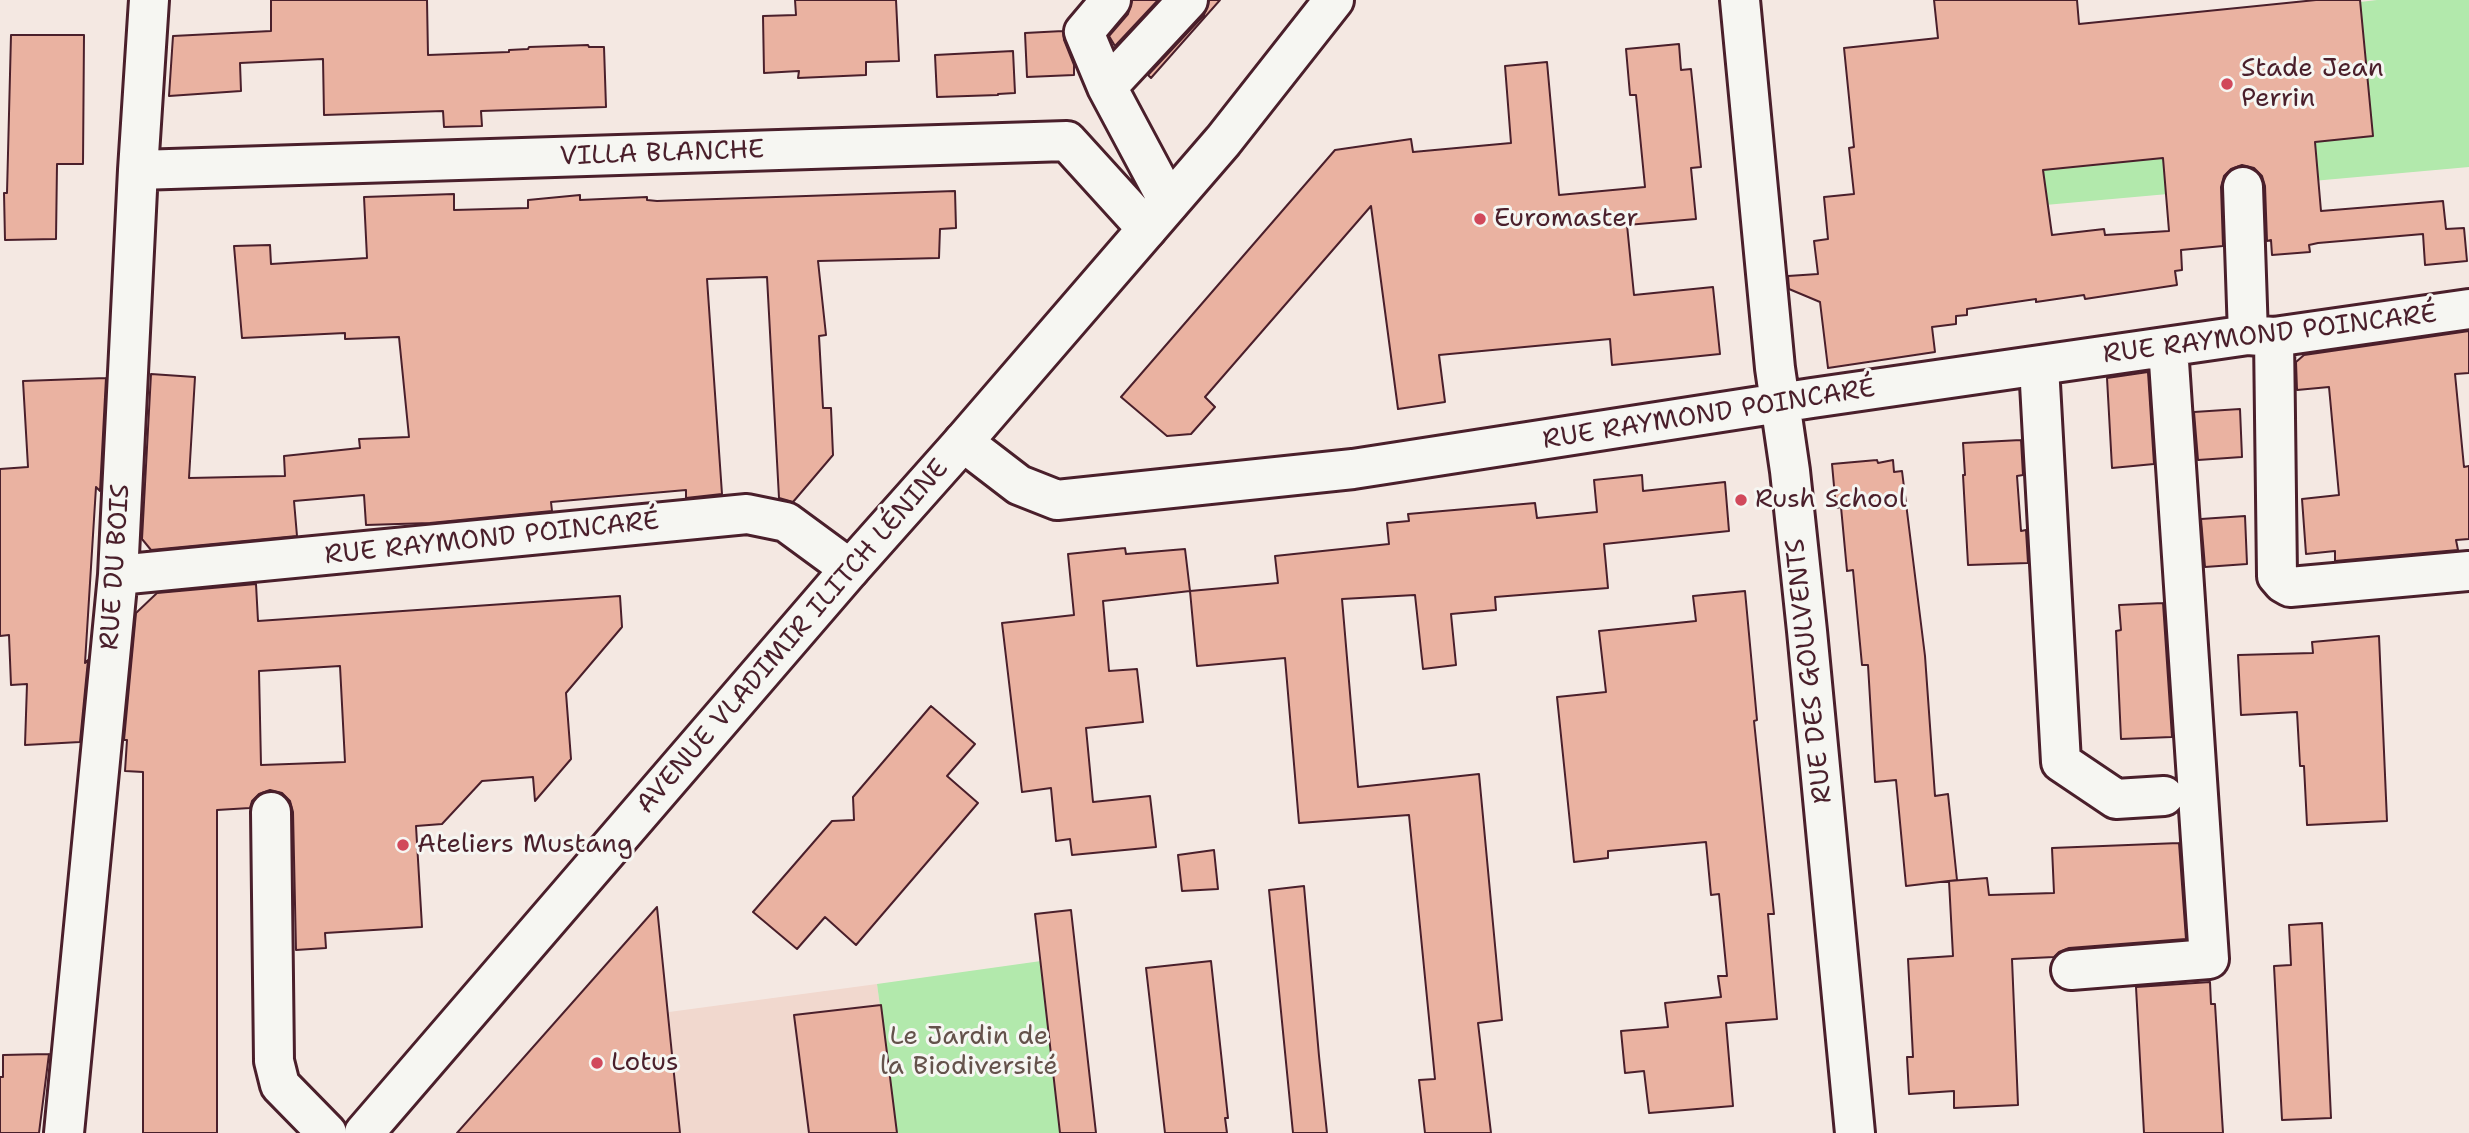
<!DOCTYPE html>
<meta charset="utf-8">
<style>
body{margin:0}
canvas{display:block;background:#f4e8e2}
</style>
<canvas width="2469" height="1133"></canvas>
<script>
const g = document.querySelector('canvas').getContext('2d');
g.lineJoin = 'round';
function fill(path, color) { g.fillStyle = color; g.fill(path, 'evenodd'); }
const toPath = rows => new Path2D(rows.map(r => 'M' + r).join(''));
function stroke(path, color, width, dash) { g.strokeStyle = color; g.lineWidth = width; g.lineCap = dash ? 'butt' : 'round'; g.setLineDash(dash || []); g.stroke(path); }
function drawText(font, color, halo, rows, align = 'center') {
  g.font = font + ' "Shantell Sans",sans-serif'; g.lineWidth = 6; g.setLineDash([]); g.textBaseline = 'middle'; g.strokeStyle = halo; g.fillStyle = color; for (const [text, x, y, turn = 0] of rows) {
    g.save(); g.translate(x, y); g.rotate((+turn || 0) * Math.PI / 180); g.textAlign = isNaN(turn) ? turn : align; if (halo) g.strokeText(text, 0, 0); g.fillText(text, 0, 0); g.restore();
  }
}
const built = toPath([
 [877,984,897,1133,680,1133,669,1012]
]);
const green = toPath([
 [2377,0,2469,0,2469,167,2023,207,1952,179,2373,136,2360,2],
 [1041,961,1060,1133,897,1133,877,984]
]);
const building = toPath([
 [271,0,427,0,428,55,509,52,509,50,528,49,529,47,588,45,589,47,604,47,606,107,481,111,482,126,444,127,443,111,324,115,323,59,240,63,241,91,169,96,173,36,271,31,271,0],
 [795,0,896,0,899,61,866,62,866,75,798,78,799,71,764,73,763,16,796,15,795,0],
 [1132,0,1158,0,1115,46,1109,36,1128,14,1132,0],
 [1209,0,1220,0,1151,78,1148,75,1204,15,1209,0],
 [1934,0,2077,0,2079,24,2316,0,2360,0,2373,136,2315,142,2321,211,2443,201,2446,229,2464,228,2467,261,2425,265,2423,234,2318,243,2309,245,2310,252,2272,255,2271,240,2267,241,2265,186,2262,176,2254,168,2242,165,2231,169,2224,176,2221,187,2223,246,2181,250,2182,270,2175,271,2177,285,2085,299,2084,295,2036,302,2036,299,1967,309,1967,315,1956,316,1956,324,1932,327,1935,352,1828,368,1820,302,1789,289,1788,276,1818,274,1814,241,1828,239,1824,197,1854,194,1849,148,1854,147,1844,48,1938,38,1934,0],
 [2163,158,2169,231,2105,235,2104,229,2052,235,2043,170,2163,158],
 [1063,31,1064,40,1074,65,1074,75,1027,77,1025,33,1063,31],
 [11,35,84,35,83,164,57,164,56,239,5,240,4,193,7,193,11,35],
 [1679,44,1681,70,1691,69,1695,107,1701,167,1691,168,1696,219,1627,225,1634,295,1713,287,1720,354,1612,365,1610,339,1439,355,1445,402,1398,409,1371,206,1205,397,1215,407,1191,434,1167,436,1121,397,1335,150,1411,139,1413,152,1511,143,1505,66,1547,62,1559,195,1645,187,1636,95,1630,95,1626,49,1679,44],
 [1013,51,1015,93,998,94,998,95,937,97,935,55,1013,51],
 [955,191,956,228,940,229,939,258,818,261,826,335,819,336,823,408,831,408,833,455,793,502,779,498,767,277,707,279,722,494,686,498,686,490,551,502,552,511,430,523,366,525,364,495,294,501,297,536,151,550,142,539,151,374,195,377,189,478,285,476,284,456,360,448,359,439,409,437,399,337,345,339,345,333,242,338,234,246,270,245,271,264,367,258,364,197,454,194,454,210,528,208,528,200,580,195,580,200,647,197,647,200,657,201,955,191],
 [2469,331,2469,373,2455,374,2464,467,2469,466,2469,539,2456,540,2458,550,2335,561,2335,551,2306,554,2302,499,2339,495,2329,387,2297,390,2296,362,2304,355,2469,331],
 [2148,372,2154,464,2112,468,2107,378,2148,372],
 [106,378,100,491,96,487,85,663,88,660,80,742,25,745,27,684,11,685,9,635,0,636,0,469,28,467,23,381,106,378],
 [2240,409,2242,457,2198,460,2194,412,2240,409],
 [2021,440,2023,475,2017,476,2021,531,2026,530,2028,563,1968,565,1963,475,1965,475,1963,443,2021,440],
 [1877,460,1878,463,1893,460,1894,472,1902,471,1925,656,1935,796,1948,794,1957,880,1906,886,1896,780,1875,782,1868,665,1862,665,1853,570,1847,571,1841,507,1836,508,1832,464,1877,460],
 [1642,475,1643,491,1725,482,1729,531,1604,544,1608,588,1495,597,1496,610,1451,614,1456,665,1423,669,1415,595,1342,599,1358,787,1479,774,1502,1020,1478,1023,1491,1133,1425,1133,1419,1080,1435,1079,1409,815,1299,823,1285,658,1197,666,1190,591,1278,583,1275,556,1389,544,1387,523,1409,521,1408,514,1535,503,1537,518,1597,512,1594,480,1642,475],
 [2245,516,2247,564,2205,567,2201,519,2245,516],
 [1125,548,1126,554,1185,549,1190,591,1103,601,1109,671,1137,669,1143,722,1086,728,1093,802,1150,796,1156,847,1072,855,1070,839,1056,841,1051,788,1022,792,1002,623,1074,615,1068,554,1125,548],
 [256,584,258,621,620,596,622,627,566,693,571,759,535,801,533,777,482,781,442,824,416,826,422,927,325,933,326,948,296,950,293,812,290,801,282,793,270,790,259,794,252,801,250,808,217,810,217,1133,143,1133,143,772,125,771,127,740,124,740,136,613,157,593,256,584],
 [340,666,345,762,261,765,259,671,340,666],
 [1745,591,1757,720,1754,721,1774,914,1768,914,1777,1019,1726,1023,1733,1106,1649,1113,1644,1071,1625,1073,1621,1031,1668,1027,1665,1003,1721,997,1718,976,1727,976,1719,894,1711,895,1706,842,1608,851,1608,858,1574,862,1557,697,1606,692,1599,631,1696,621,1693,596,1745,591],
 [2163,603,2172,737,2121,739,2116,631,2121,630,2119,605,2163,603],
 [2379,636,2387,821,2307,825,2304,766,2300,766,2297,712,2241,715,2238,655,2313,653,2312,642,2379,636],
 [931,706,975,744,947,776,978,803,856,945,825,917,797,949,753,912,832,821,854,820,853,797,931,706],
 [2179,843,2186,939,2069,948,2059,952,2054,957,2012,959,2018,1105,1954,1108,1954,1091,1909,1094,1907,1057,1913,1057,1908,959,1953,956,1949,881,1987,878,1989,895,2054,893,2052,848,2179,843],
 [1214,850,1218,889,1182,891,1178,855,1214,850],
 [1304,886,1319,1056,1327,1133,1293,1133,1269,890,1304,886],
 [657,907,680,1133,457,1133,657,907],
 [1071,910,1096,1133,1060,1133,1035,914,1071,910],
 [2322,923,2331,1118,2282,1120,2274,966,2291,965,2289,925,2322,923],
 [1211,961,1228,1118,1225,1118,1227,1133,1165,1133,1146,968,1211,961],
 [2210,982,2211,1004,2215,1004,2223,1133,2144,1133,2136,987,2210,982],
 [881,1005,897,1133,809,1133,794,1015,881,1005],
 [49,1054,39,1133,0,1133,0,1077,3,1077,3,1055,49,1054]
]);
const minor = toPath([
 [1111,0,1084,32,1107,87,1169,203],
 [1740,0,1775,368,1790,471,1807,631,1855,1133],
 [1107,87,1188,0],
 [138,170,1067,141,1147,229],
 [2243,187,2248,335],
 [2274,337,2277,576,2283,583,2290,587,2469,571],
 [2039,366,2061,762,2116,799,2164,796],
 [963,442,1019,485,1057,500,1353,469,1812,398,2248,335,2274,337,2469,309],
 [118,575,747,514,786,522,850,569],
 [271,812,274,1061,280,1085,327,1133],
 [2071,970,2209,959,2168,347],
 [64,1133,118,575,138,170,149,0]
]);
const major = toPath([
 [364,1133,850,569,963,442,1223,141,1334,0]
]);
const markers = [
 [2227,84,7,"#d1495b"],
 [1480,219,7,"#d1495b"],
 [1741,500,7,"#d1495b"],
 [403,845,7,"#d1495b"],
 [597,1063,7,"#d1495b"]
];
const poiNames = [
 ["Stade Jean",2241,69],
 ["Perrin",2241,99],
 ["Euromaster",1494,219],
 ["Rush School",1755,500],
 ["Ateliers Mustang",417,845],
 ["Lotus",611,1063]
];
const streetNames = [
 ["VILLA BLANCHE",662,154,-2],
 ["RUE RAYMOND POINCARÉ",2270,335,-7],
 ["RUE RAYMOND POINCARÉ",1709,415,-9],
 ["RUE RAYMOND POINCARÉ",492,539,-6],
 ["RUE DU BOIS",116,567,-86],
 ["AVENUE VLADIMIR ILITCH LÉNINE",793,637,-49],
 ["RUE DES GOULVENTS",1810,671,-96]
];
const parkNames = [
 ["Le Jardin de",969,1037],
 ["la Biodiversité",969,1067]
];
fill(built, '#f1d8ce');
fill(green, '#b2e9ac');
fill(building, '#eab2a1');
stroke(building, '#4a1f2b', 2);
stroke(minor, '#4a1f2b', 44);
stroke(major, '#4a1f2b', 44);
stroke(minor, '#f6f6f2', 38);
stroke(major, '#f6f6f2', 38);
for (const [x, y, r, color] of markers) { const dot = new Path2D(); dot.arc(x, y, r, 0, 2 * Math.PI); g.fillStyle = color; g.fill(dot); stroke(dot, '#f6f6f2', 2.5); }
drawText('26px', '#4a1f2b', '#f6f6f2', poiNames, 'left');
drawText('26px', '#4a1f2b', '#f6f6f2', streetNames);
drawText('26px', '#64524b', '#f6f6f2', parkNames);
</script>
